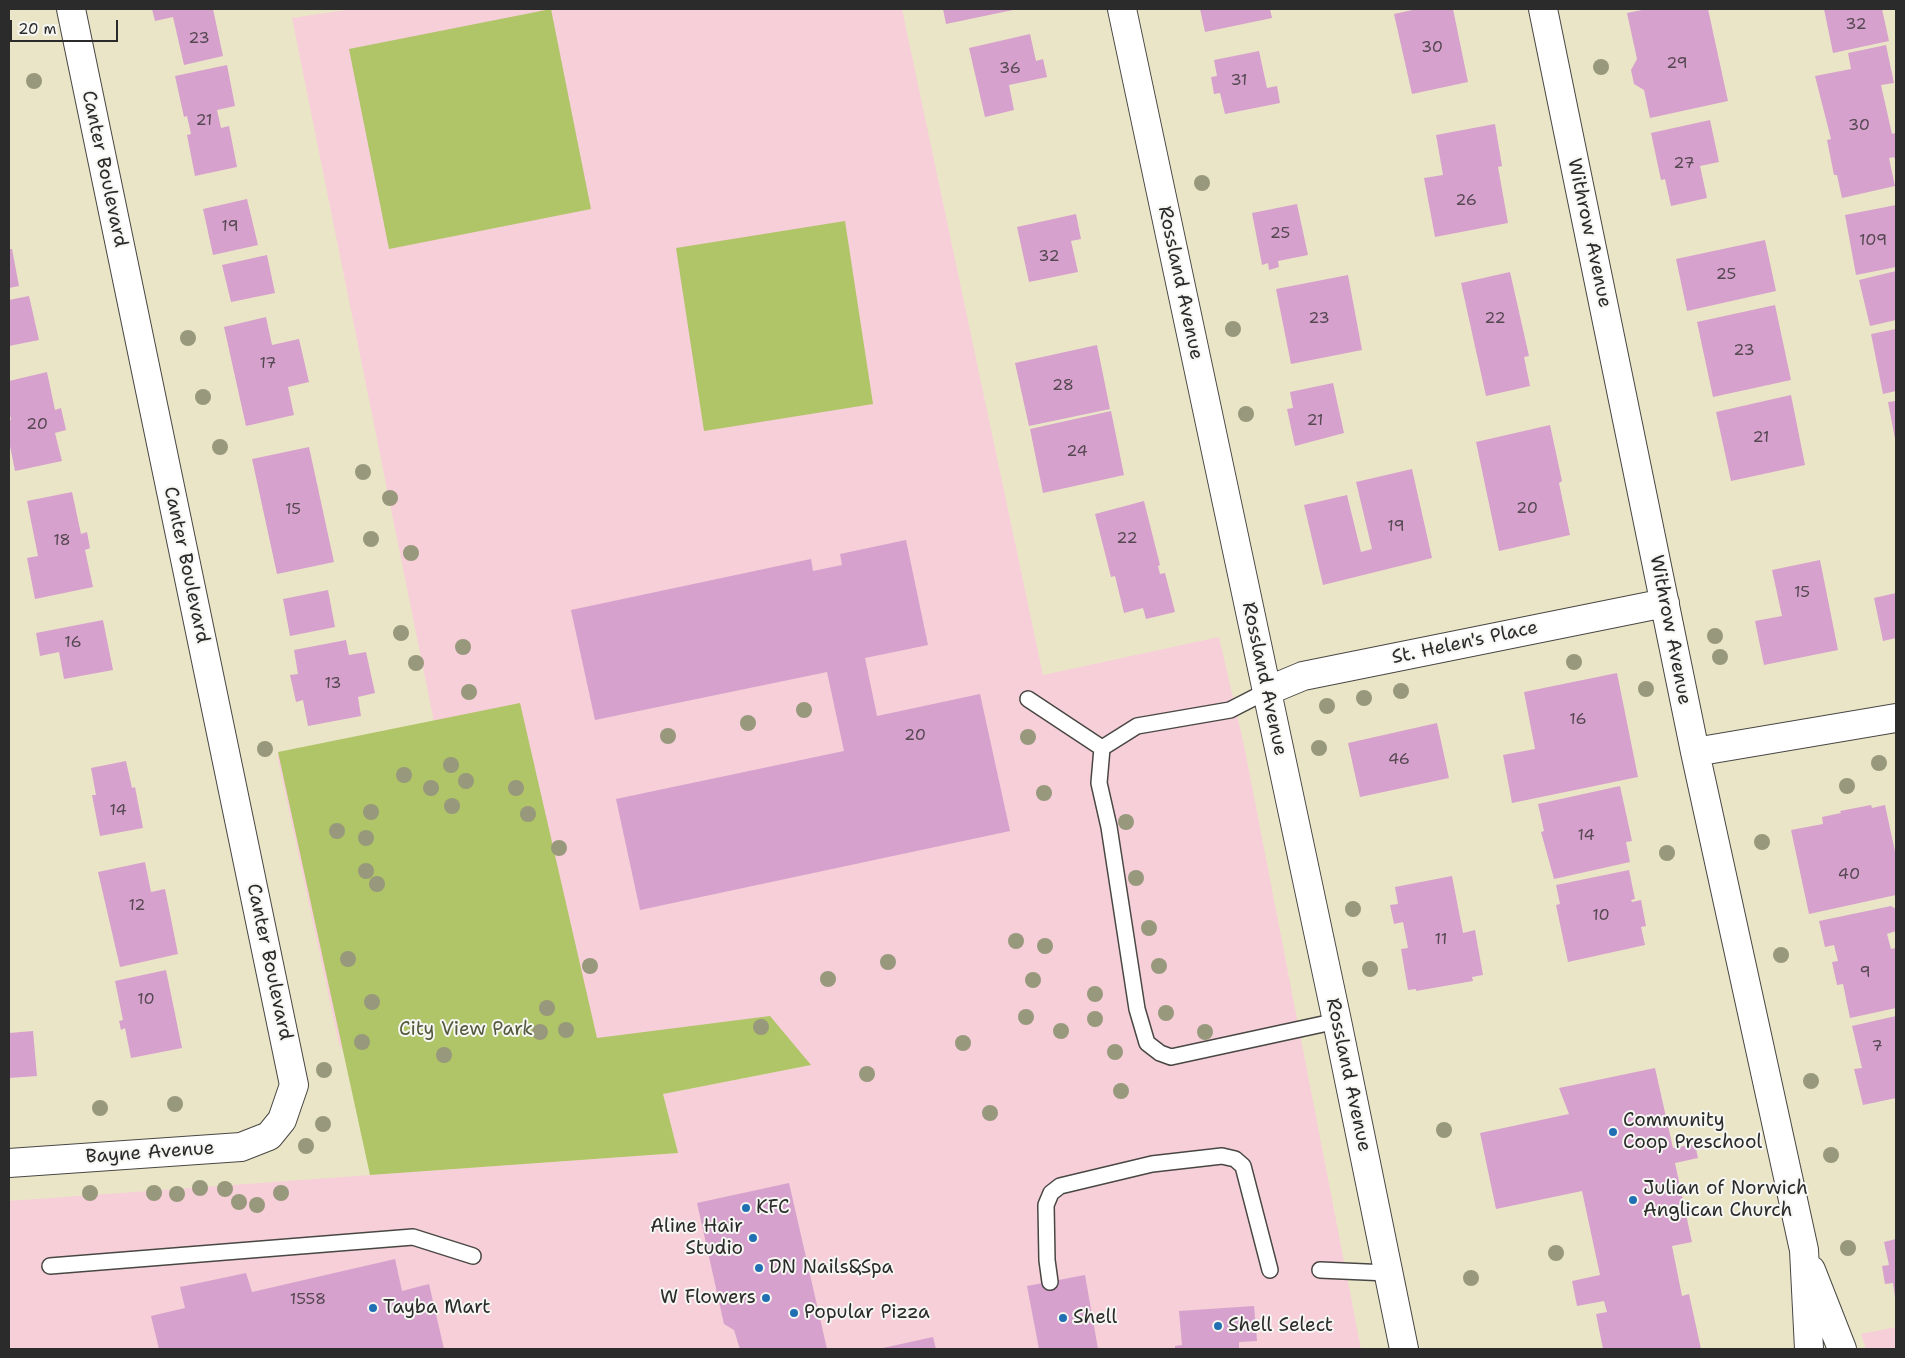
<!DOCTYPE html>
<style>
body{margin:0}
#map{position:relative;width:1905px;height:1358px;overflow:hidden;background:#ebe5c8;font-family:"Shantell Sans",sans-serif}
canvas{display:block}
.frame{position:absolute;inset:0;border:10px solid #2b2b2b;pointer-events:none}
.scale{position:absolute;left:10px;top:20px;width:108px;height:22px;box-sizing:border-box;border:2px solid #2b2b2b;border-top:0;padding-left:6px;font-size:15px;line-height:18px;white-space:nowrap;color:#2b2b2b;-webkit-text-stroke:4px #f6f6f2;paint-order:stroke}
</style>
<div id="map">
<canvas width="1905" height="1358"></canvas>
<div class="frame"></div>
<div class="scale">20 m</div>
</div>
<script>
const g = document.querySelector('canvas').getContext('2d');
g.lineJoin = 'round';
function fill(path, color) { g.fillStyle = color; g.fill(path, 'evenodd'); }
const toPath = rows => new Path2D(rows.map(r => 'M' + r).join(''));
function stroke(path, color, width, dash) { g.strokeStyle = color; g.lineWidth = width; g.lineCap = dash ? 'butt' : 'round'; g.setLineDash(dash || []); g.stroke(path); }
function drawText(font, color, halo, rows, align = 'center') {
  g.font = font + ' "Shantell Sans",sans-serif'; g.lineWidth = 4; g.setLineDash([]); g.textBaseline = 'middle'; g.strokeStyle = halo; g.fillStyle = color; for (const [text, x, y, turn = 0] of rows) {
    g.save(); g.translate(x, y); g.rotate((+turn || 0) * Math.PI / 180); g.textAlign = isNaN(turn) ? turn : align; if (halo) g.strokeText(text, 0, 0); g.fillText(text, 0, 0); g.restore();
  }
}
const built = toPath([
 [353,9,902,9,1043,675,1219,637,1244,745,1361,1349,9,1349,9,1201,677,1153,663,1094,811,1065,597,1042,346,1056,339,1044,277,755,434,722,292,18],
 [1896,1327,1896,1349,1866,1349,1861,1334]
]);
const green = toPath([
 [551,9,591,209,389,249,349,49],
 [845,221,873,404,704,431,676,248],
 [520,703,597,1038,770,1016,811,1065,663,1094,678,1153,370,1175,278,752]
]);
const building = toPath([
 [152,9,213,9,223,56,184,65,173,17,155,21],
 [943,9,1013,9,1013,10,946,24],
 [1200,9,1270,9,1272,18,1205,32],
 [1417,9,1453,9,1468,82,1412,94,1394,14],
 [1647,9,1708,9,1728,101,1650,118,1644,90,1634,84,1631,70,1637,59,1627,13],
 [1824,9,1882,9,1889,41,1833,53],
 [1030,34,1036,61,1043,59,1047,77,1009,85,1014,110,985,117,969,48],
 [1886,45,1894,83,1881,85,1892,134,1896,133,1896,162,1894,157,1889,158,1895,186,1842,198,1837,175,1834,175,1827,140,1831,139,1815,76,1851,69,1848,53],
 [1259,51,1267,88,1277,86,1280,103,1225,114,1220,93,1214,94,1211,77,1217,76,1214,60],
 [227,65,235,106,217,110,221,128,229,126,237,167,195,176,187,135,191,134,187,116,184,117,175,76],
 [1710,120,1719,162,1700,166,1707,198,1671,206,1665,179,1661,180,1651,133],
 [1495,124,1502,166,1498,167,1508,223,1435,237,1424,178,1443,175,1436,135],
 [247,199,258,245,213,255,203,209],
 [1297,204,1308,255,1278,261,1279,267,1269,270,1268,263,1262,265,1252,213],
 [1896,205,1896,267,1856,275,1845,215],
 [1076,214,1081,239,1071,241,1078,272,1029,282,1017,227],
 [1765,240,1776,291,1687,311,1676,259],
 [9,249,12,249,19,286,9,288],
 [267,255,275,293,231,302,222,265],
 [1896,271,1896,320,1870,326,1859,280],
 [1510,272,1529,356,1524,357,1530,386,1486,396,1461,283],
 [1348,275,1362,350,1291,364,1276,289],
 [29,296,39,340,9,346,9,300],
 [1775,305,1791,380,1713,397,1697,322],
 [266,317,272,345,299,339,309,382,288,387,294,415,246,426,224,327],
 [1896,329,1896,391,1883,394,1871,334],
 [1097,345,1110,409,1029,426,1015,363],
 [47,372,55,410,61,408,66,430,55,433,62,461,15,471,9,441,9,420,11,420,9,408,9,381],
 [1333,383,1344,433,1295,446,1287,409,1293,408,1290,392],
 [1791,395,1805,465,1731,481,1716,412],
 [1896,401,1896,439,1895,439,1888,402],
 [1111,411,1124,475,1043,493,1030,429],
 [1550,425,1562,481,1559,483,1570,535,1499,551,1476,442],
 [309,447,334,562,277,574,252,459],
 [1412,469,1432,558,1323,585,1304,505,1347,495,1361,552,1372,549,1356,482],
 [72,492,81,534,87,532,90,548,85,550,93,587,35,599,27,558,38,556,27,501],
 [1144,501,1160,565,1158,566,1160,574,1165,573,1175,612,1146,619,1143,608,1124,613,1115,576,1111,577,1095,514],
 [906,540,928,645,865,658,877,716,980,694,1010,831,640,910,616,799,844,751,827,672,595,720,571,610,811,559,813,571,842,565,840,554],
 [1820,560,1838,650,1764,665,1755,621,1782,616,1772,570],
 [328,590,335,627,290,636,283,599],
 [1896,593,1896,638,1883,641,1874,598],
 [103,620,113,670,64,679,59,652,40,656,36,633],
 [346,640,349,655,366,652,375,693,358,697,361,716,308,726,303,700,296,702,290,675,298,674,294,650],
 [1617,673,1638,777,1512,803,1503,755,1535,749,1524,692],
 [1437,723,1449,778,1360,797,1348,743],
 [126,761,132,788,135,787,143,828,100,836,92,795,96,795,91,768],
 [1620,786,1632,841,1626,842,1630,862,1554,879,1541,832,1544,831,1538,804],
 [1871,805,1872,808,1885,805,1896,856,1896,895,1809,914,1791,830,1823,824,1822,817,1841,813,1840,811],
 [145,862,151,892,165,889,178,954,120,967,98,872],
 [1629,870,1635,899,1631,900,1632,902,1641,900,1646,926,1641,927,1645,945,1568,962,1556,905,1560,904,1556,885],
 [1452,876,1463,933,1475,930,1483,975,1472,977,1473,981,1416,991,1416,989,1408,990,1401,949,1408,948,1403,922,1394,924,1390,905,1398,904,1395,887],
 [1891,906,1896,909,1896,931,1887,934,1891,949,1896,948,1896,1008,1850,1018,1843,984,1837,985,1832,962,1838,961,1834,945,1825,947,1819,921],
 [166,970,182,1048,131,1058,125,1028,121,1030,119,1021,123,1020,115,981],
 [1896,1016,1896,1098,1863,1105,1854,1069,1862,1068,1852,1026],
 [33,1031,37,1076,9,1078,9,1033],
 [1655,1068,1673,1148,1695,1144,1698,1158,1675,1163,1692,1242,1672,1246,1682,1296,1689,1294,1701,1349,1603,1349,1596,1314,1607,1312,1604,1301,1577,1306,1572,1281,1600,1275,1582,1191,1496,1209,1480,1133,1569,1114,1559,1088],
 [789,1183,827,1349,740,1349,734,1330,724,1324,697,1203],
 [1896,1239,1896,1297,1895,1297,1893,1283,1885,1284,1882,1266,1889,1265,1884,1242],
 [395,1259,402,1291,429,1284,444,1349,159,1349,151,1316,185,1308,180,1287,246,1273,252,1292],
 [1085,1275,1098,1349,1039,1349,1027,1286],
 [1254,1306,1257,1341,1239,1342,1239,1349,1175,1349,1175,1346,1182,1345,1179,1311],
 [933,1337,936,1349,883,1349,883,1348]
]);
const lane = toPath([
 [1267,691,1230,710,1137,726,1102,748,1099,783,1109,827,1137,1009,1147,1043,1160,1053,1171,1057,1337,1021],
 [1028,699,1102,748],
 [50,1266,413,1237,473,1256],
 [1320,1270,1388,1273],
 [1050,1282,1047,1260,1046,1205,1051,1193,1060,1186,1152,1164,1222,1156,1235,1159,1243,1166,1270,1270]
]);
const street = toPath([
 [1122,9,1337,1021,1404,1349],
 [1543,9,1695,752,1804,1250,1809,1349],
 [1267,691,1303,676,1665,603],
 [1695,752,1896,718],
 [9,1163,241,1147,269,1136,282,1120,294,1085,71,9],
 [1811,1270,1842,1349]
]);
const trees = [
 [1601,67],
 [34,81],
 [1202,183],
 [1233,329],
 [188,338],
 [203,397],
 [1246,414],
 [220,447],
 [363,472],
 [390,498],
 [371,539],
 [411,553],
 [401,633],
 [1715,636],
 [463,647],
 [1720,657],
 [1574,662],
 [416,663],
 [1646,689],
 [1401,691],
 [469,692],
 [1364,698],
 [1327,706],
 [804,710],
 [748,723],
 [668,736],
 [1028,737],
 [1319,748],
 [265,749],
 [1879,763],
 [451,765],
 [404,775],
 [466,781],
 [1847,786],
 [431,788],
 [516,788],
 [1044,793],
 [452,806],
 [371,812],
 [528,814],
 [1126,822],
 [337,831],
 [366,838],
 [1762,842],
 [559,848],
 [1667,853],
 [366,871],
 [1136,878],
 [377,884],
 [1353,909],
 [1149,928],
 [1016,941],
 [1045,946],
 [1781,955],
 [348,959],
 [888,962],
 [590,966],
 [1159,966],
 [1370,969],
 [828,979],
 [1033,980],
 [1095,994],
 [372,1002],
 [547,1008],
 [1166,1013],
 [1026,1017],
 [1095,1019],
 [761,1027],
 [566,1030],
 [1061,1031],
 [540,1032],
 [1205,1032],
 [362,1042],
 [963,1043],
 [1115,1052],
 [444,1055],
 [324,1070],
 [867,1074],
 [1811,1081],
 [1121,1091],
 [175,1104],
 [100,1108],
 [990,1113],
 [323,1124],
 [1444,1130],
 [306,1146],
 [1831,1155],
 [200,1188],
 [225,1189],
 [90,1193],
 [154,1193],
 [281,1193],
 [177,1194],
 [239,1202],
 [257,1205],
 [1848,1248],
 [1556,1253],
 [1471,1278]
];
const markers = [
 [1613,1132,5,"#1f6fb2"],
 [1633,1200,5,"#1f6fb2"],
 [746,1208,5,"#1f6fb2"],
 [753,1238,5,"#1f6fb2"],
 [759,1268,5,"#1f6fb2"],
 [766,1298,5,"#1f6fb2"],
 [373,1308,5,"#1f6fb2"],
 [794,1313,5,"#1f6fb2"],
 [1063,1318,5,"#1f6fb2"],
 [1218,1326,5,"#1f6fb2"]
];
const numberNames = [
 ["32",1856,25],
 ["23",199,39],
 ["30",1432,48],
 ["29",1677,64],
 ["36",1010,69],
 ["31",1239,81],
 ["21",204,121],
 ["30",1859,126],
 ["27",1684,164],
 ["26",1466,201],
 ["19",230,227],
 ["25",1280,234],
 ["109",1873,241],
 ["32",1049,257],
 ["25",1726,275],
 ["23",1319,319],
 ["22",1495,319],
 ["23",1744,351],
 ["17",268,364],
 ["28",1063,386],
 ["21",1315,421],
 ["20",37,425],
 ["21",1761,438],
 ["24",1077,452],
 ["20",1527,509],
 ["15",293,510],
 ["19",1396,527],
 ["22",1127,539],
 ["18",62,541],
 ["15",1802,593],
 ["16",73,643],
 ["13",333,684],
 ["16",1578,720],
 ["20",915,736],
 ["46",1399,760],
 ["14",118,811],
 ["14",1586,836],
 ["40",1849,875],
 ["12",137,906],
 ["10",1601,916],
 ["11",1441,940],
 ["9",1865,973],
 ["10",146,1000],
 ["7",1877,1047],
 ["1558",308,1300]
];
const streetNames = [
 ["Canter Boulevard",104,169,78],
 ["Withrow Avenue",1589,233,78],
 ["Rossland Avenue",1180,283,78],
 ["Canter Boulevard",186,565,78],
 ["Withrow Avenue",1670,630,79],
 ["St. Helen's Place",1465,643,-12],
 ["Rossland Avenue",1264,679,78],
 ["Canter Boulevard",269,962,78],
 ["Rossland Avenue",1348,1075,78],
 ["Bayne Avenue",150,1153,-4]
];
const parkNames = [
 ["City View Park",466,1030]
];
const poiNames = [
 ["Community",1623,1121],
 ["Coop Preschool",1623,1143],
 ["Julian of Norwich",1643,1189],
 ["Anglican Church",1643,1211],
 ["KFC",756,1208],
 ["Aline Hair",743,1227,"right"],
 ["Studio",743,1249,"right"],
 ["DN Nails&Spa",769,1268],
 ["W Flowers",756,1298,"right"],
 ["Tayba Mart",383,1308],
 ["Popular Pizza",804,1313],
 ["Shell",1073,1318],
 ["Shell Select",1228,1326]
];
fill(built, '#f6cfd8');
fill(green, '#b0c468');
fill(building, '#d6a1cc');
stroke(lane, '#484743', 18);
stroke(street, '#484743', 30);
stroke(lane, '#fff', 15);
stroke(street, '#fff', 28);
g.fillStyle = '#97987c';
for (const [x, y] of trees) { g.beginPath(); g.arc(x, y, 8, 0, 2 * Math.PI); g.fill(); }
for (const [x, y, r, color] of markers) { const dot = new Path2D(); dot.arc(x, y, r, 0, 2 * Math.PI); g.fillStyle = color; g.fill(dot); stroke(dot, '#f6f6f2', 2); }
drawText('16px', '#564853', null, numberNames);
drawText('19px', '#2b2b2b', '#f6f6f2', streetNames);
drawText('19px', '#53593d', '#f6f6f2', parkNames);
drawText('19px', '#2b2b2b', '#f6f6f2', poiNames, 'left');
</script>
